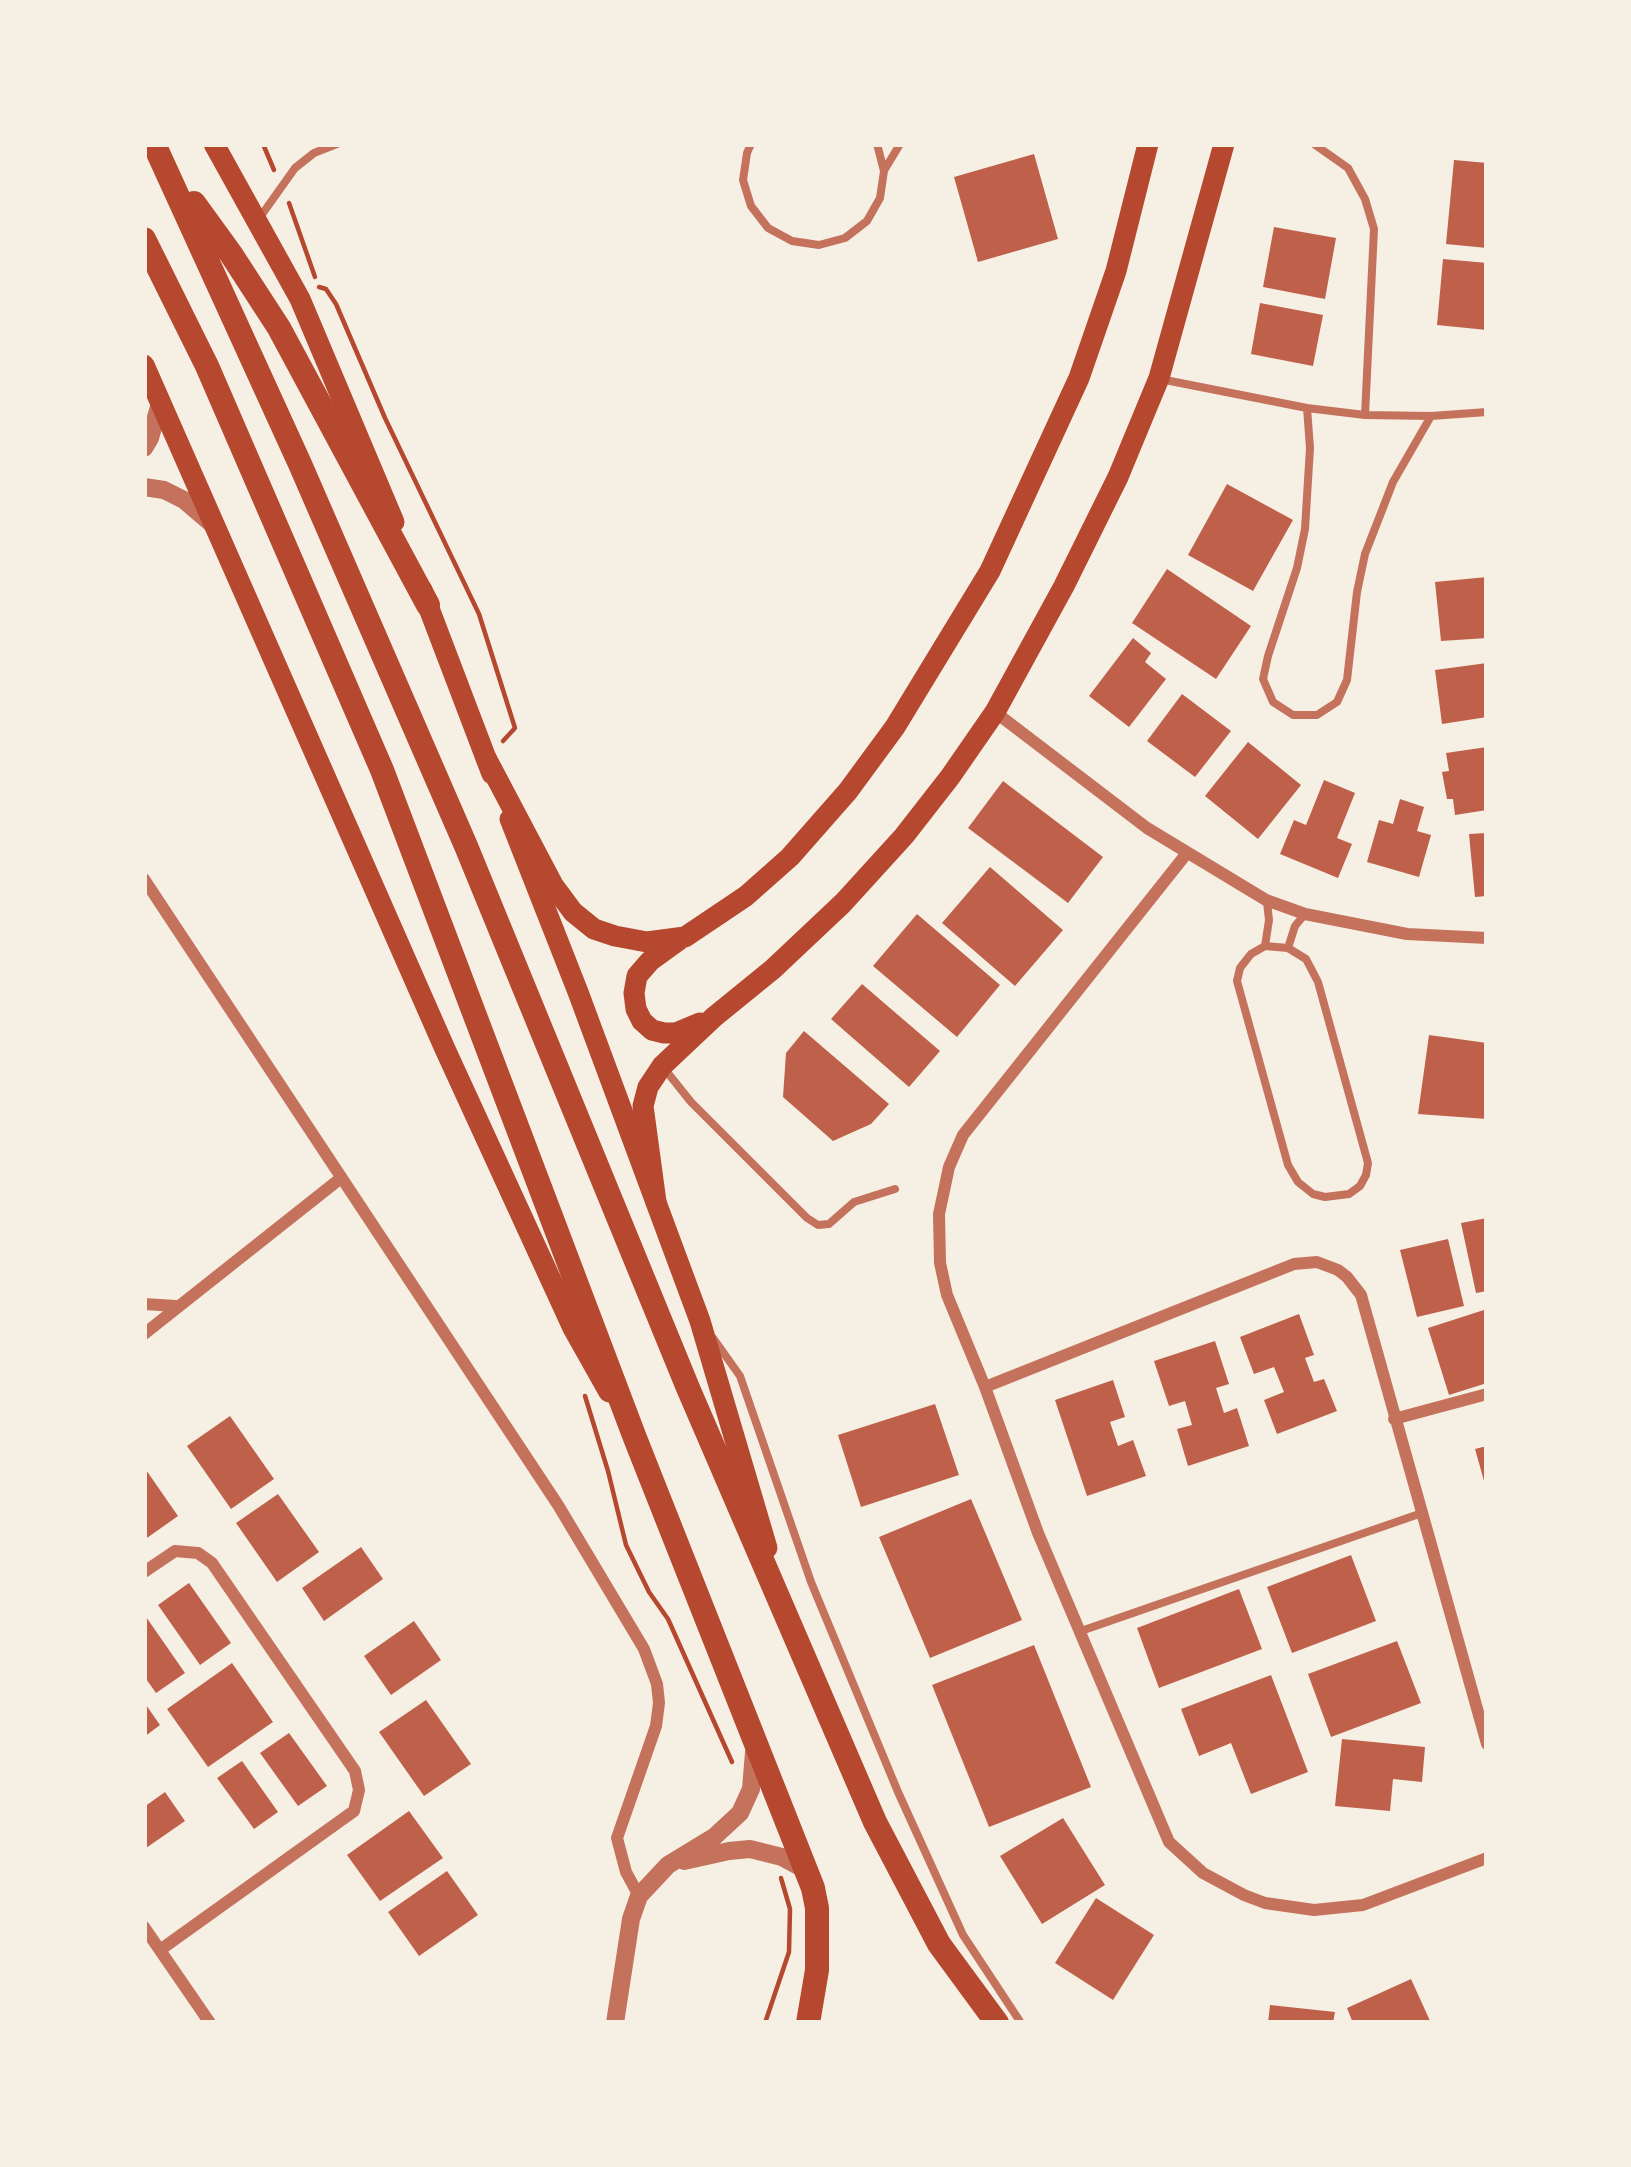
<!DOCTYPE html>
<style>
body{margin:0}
#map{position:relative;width:1631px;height:2167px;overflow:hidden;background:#f6efe4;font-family:Roboto,sans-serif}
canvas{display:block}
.frame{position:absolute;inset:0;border:147px solid #f6efe4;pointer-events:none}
</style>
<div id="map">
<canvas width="1631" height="2167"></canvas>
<div class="frame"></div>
</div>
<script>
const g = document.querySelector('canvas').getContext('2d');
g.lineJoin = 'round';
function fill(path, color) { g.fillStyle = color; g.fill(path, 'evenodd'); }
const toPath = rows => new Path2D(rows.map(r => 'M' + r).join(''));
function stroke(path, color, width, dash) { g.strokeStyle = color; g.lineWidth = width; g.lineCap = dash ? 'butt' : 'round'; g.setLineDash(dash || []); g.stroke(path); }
const building = toPath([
 [1034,154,1058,239,978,262,954,177],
 [1454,160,1487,163,1487,248,1446,244],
 [1274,227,1336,238,1325,299,1263,287],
 [1443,259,1487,263,1487,330,1437,325],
 [1260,303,1323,315,1313,366,1251,354],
 [1227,484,1293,520,1253,591,1188,555],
 [1167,569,1251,626,1216,679,1132,623],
 [1487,577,1487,638,1441,641,1435,582],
 [1133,638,1151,653,1145,662,1166,679,1129,727,1089,696],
 [1487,663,1487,717,1442,724,1435,670],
 [1182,694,1231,731,1195,777,1147,741],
 [1248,742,1301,785,1258,839,1205,796],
 [1487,747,1487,810,1455,815,1453,799,1447,799,1442,772,1449,771,1446,753],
 [1324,780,1355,793,1337,838,1352,844,1338,878,1280,854,1294,820,1306,825],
 [1003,781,1103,857,1068,903,968,828],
 [1400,799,1424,807,1417,831,1431,835,1419,877,1367,862,1379,820,1393,824],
 [1487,833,1487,896,1475,897,1469,834],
 [990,867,1063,930,1015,986,942,923],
 [917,914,1000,985,957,1037,873,966],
 [862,984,940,1051,909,1087,831,1019],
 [804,1031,889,1104,871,1124,833,1141,783,1097,786,1053],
 [1429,1035,1487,1043,1487,1119,1418,1114],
 [1487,1218,1487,1291,1476,1293,1461,1223],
 [1448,1239,1464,1306,1417,1317,1400,1250],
 [1487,1309,1487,1383,1449,1395,1428,1328],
 [1299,1314,1314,1355,1305,1358,1314,1382,1324,1379,1337,1411,1277,1434,1264,1400,1284,1392,1274,1367,1254,1374,1240,1337],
 [1215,1341,1229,1384,1216,1388,1224,1413,1237,1408,1249,1446,1188,1466,1177,1429,1192,1425,1185,1401,1169,1406,1154,1361],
 [1113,1380,1125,1417,1110,1422,1118,1446,1133,1440,1146,1476,1087,1496,1055,1400],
 [935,1404,959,1475,861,1507,838,1435],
 [230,1416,274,1479,231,1509,187,1446],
 [1487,1446,1487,1488,1486,1488,1475,1449],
 [144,1467,178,1516,144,1540],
 [278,1494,319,1552,277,1582,236,1523],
 [971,1499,1022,1620,930,1658,879,1537],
 [361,1547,383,1579,324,1621,302,1588],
 [1351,1555,1376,1621,1292,1653,1267,1587],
 [189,1583,231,1643,200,1665,158,1605],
 [1239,1589,1262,1649,1159,1688,1137,1628],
 [144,1614,185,1673,156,1693,144,1676],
 [414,1621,441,1660,391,1695,364,1656],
 [1397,1641,1421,1703,1331,1737,1308,1674],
 [1034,1645,1091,1787,989,1827,932,1685],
 [232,1663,273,1722,208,1767,167,1709],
 [1271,1675,1308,1772,1251,1794,1231,1743,1199,1756,1181,1709],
 [426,1700,471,1764,424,1796,379,1732],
 [144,1702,160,1725,144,1737],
 [289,1733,327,1786,298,1806,260,1753],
 [1342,1739,1425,1747,1422,1782,1393,1779,1390,1811,1335,1806],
 [242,1761,278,1812,254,1829,217,1778],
 [165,1792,185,1821,146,1848,144,1807],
 [409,1811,443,1858,380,1901,347,1855],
 [1063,1818,1105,1885,1042,1924,1000,1856],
 [447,1871,478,1915,419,1956,388,1912],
 [1096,1898,1154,1935,1113,2000,1055,1963],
 [1411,1979,1431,2023,1353,2023,1347,2008],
 [1270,2005,1335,2012,1333,2023,1268,2023]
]);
const path = toPath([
 [263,144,274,170],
 [289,203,315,277],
 [319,287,326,289,336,304,385,418,479,614,515,728,503,741],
 [585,1396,608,1471,626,1545,649,1592,668,1619,732,1762],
 [765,2023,789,1952,790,1909,781,1878]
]);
const service = toPath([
 [751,144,747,153,743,180,751,206,768,228,792,241,819,245,845,238,867,221,880,198,884,171,877,144],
 [1314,144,1348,168,1365,199,1374,229,1365,415],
 [885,169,900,144],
 [258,220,295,168,314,153,337,144],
 [1160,379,1307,408,1365,415,1431,416,1487,412],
 [1307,408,1310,448,1305,529,1297,568,1268,656,1263,679,1273,702,1293,715,1317,715,1337,702,1347,680,1357,592,1365,554,1393,482,1431,416],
 [1265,946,1288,948,1306,959,1318,982,1368,1163,1366,1175,1360,1186,1349,1194,1325,1197,1313,1194,1298,1182,1288,1165,1237,981,1240,968,1251,954,1265,946],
 [1265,946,1269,920,1267,902],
 [1288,948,1295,926,1305,914],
 [663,1067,691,1102,807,1218,818,1225,829,1224,854,1202,895,1189],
 [713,1338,740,1376,811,1582,898,1792,963,1935,1021,2023],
 [1081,1631,1422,1513]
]);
const minor = toPath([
 [995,712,1147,828,1266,900,1305,914,1407,934,1487,938],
 [1187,853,963,1135,949,1167,939,1214,940,1263,947,1295,985,1387,1038,1533,1169,1842,1203,1873,1244,1895,1265,1903,1314,1910,1363,1905,1487,1858],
 [144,879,558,1505,644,1649,657,1684,659,1703,656,1726,617,1838,626,1872,639,1896],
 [144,1304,176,1306],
 [144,1334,341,1178],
 [985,1387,1294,1264,1317,1262,1338,1270,1347,1277,1361,1295,1487,1744],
 [1394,1419,1487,1394],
 [144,1572,175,1551,198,1553,212,1563,355,1771,359,1790,354,1811,160,1950],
 [144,1927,210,2023]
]);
const tertiary = toPath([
 [144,448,150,438,161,400],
 [144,487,164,490,184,500,212,524],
 [684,1861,729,1851,750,1849,782,1857,806,1870],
 [615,2023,631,1919,639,1896,668,1865,714,1837,740,1813,751,1789,754,1752]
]);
const secondary = toPath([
 [214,144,300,299,394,522],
 [144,365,445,1049,573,1328,609,1392],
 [422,590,492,774],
 [510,819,578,992,700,1321,767,1548]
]);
const primary = toPath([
 [486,758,553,885,573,912,594,929,615,936,647,942,685,937,746,896,790,857,848,791,895,727,990,571,1079,378,1116,271,1148,144],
 [679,940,650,961,637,976,634,993,636,1009,642,1021,652,1030,664,1033,676,1033,700,1023],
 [656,1202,643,1106,648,1087,662,1066,714,1017,773,969,843,903,904,836,950,777,995,712,1064,586,1118,477,1159,378,1224,144]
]);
const motorway = toPath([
 [154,144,300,464,466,846,688,1388,875,1822,939,1944,997,2023],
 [194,203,231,254,279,328,428,605],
 [144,239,207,366,382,770,635,1438,813,1888,817,1908,817,1970,808,2023]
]);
fill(building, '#bf614a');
stroke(path, '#b5482f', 4.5);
stroke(service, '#c5725c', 8);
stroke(minor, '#c5725c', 12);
stroke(tertiary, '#c5725c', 18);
stroke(secondary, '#b5482f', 21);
stroke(primary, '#b5482f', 21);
stroke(motorway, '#b5482f', 24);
</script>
